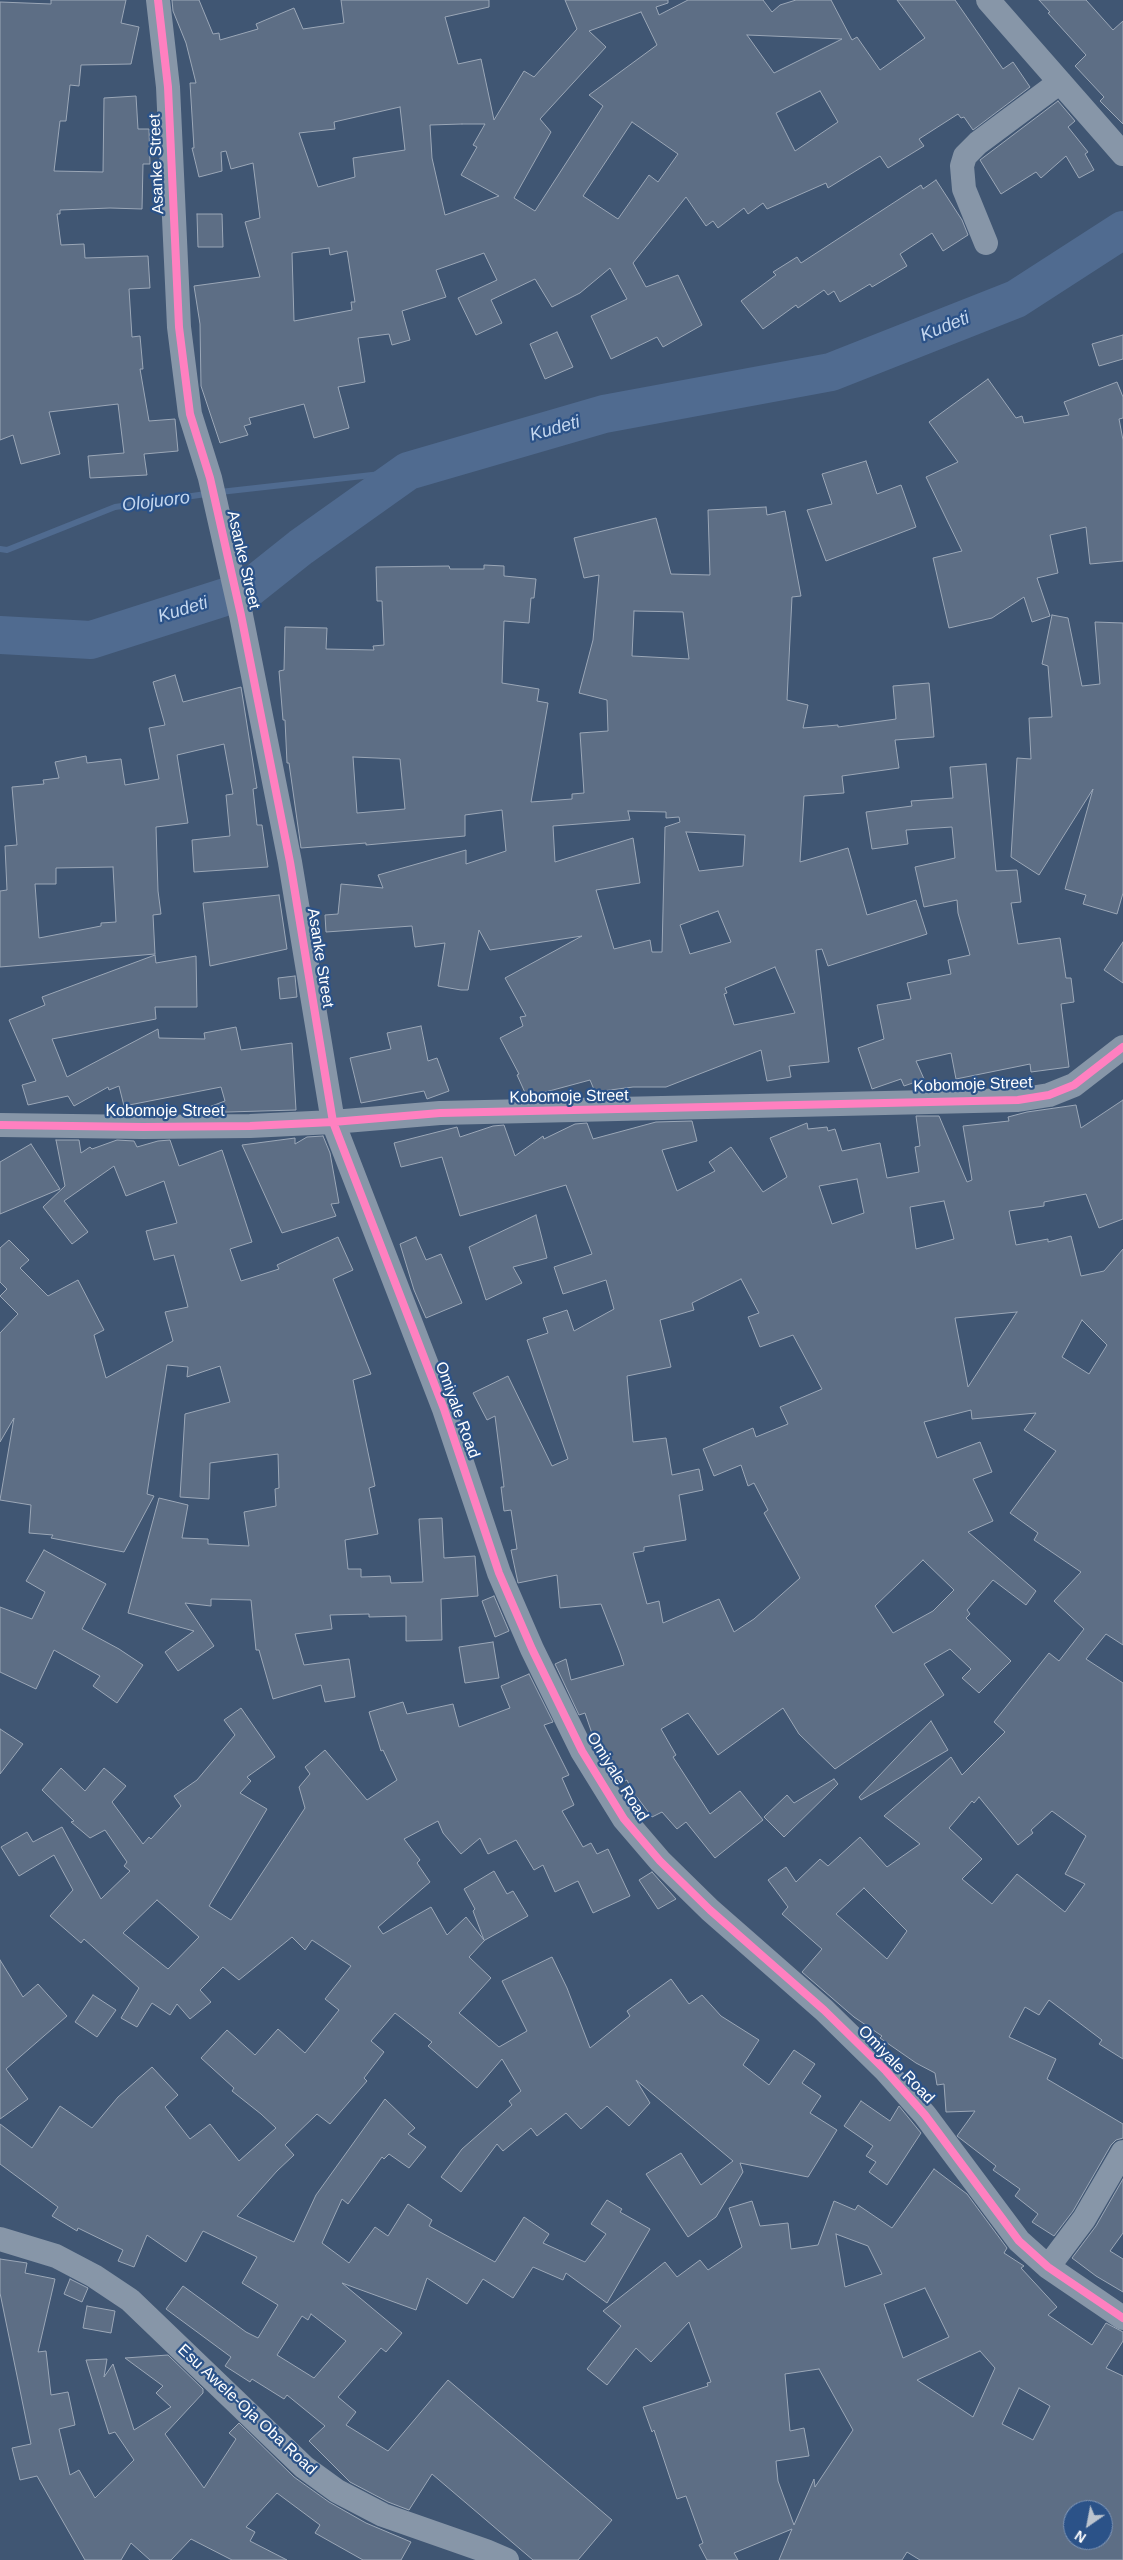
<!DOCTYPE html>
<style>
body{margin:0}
#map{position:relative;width:1123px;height:2560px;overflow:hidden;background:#405673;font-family:Helvetica,sans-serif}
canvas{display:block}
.north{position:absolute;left:1063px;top:2500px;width:50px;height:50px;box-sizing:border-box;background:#2b5288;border:1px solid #8097b8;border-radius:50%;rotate:213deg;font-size:14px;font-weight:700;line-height:20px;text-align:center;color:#fff}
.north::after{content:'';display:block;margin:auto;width:18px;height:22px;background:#bcc4ce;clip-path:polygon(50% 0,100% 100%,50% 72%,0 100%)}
</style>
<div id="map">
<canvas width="1123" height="2560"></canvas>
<div class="north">N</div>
</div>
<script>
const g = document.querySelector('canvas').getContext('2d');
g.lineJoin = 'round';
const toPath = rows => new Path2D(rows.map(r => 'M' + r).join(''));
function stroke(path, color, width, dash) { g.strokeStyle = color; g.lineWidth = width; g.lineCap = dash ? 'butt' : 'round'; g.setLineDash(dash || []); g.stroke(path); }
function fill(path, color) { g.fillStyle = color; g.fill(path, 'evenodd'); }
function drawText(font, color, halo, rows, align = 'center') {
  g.font = font + ' Helvetica,sans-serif'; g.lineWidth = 4.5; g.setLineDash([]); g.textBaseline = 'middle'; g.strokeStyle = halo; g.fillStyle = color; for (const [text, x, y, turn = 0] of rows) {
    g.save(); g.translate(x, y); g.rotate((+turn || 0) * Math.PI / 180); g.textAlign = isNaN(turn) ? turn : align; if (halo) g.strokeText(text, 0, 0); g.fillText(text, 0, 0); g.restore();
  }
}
const stream = toPath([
 [0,549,7,550,115,507,220,492,408,471]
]);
const river = toPath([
 [0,635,91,640,247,590,301,547,408,471,604,414,831,372,1016,299,1123,230]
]);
const building = toPath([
 [51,0,126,0,121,23,139,27,131,64,81,65,79,86,70,85,66,121,60,121,54,171,103,172,104,98,136,96,138,129,149,129,150,164,143,164,142,209,110,208,60,210,60,214,57,214,61,245,84,244,85,258,148,256,150,288,129,289,132,337,140,336,143,369,140,369,149,421,175,419,178,451,144,454,147,475,90,478,88,456,124,453,118,404,49,412,60,454,21,464,13,435,0,440,0,2,51,4,51,0],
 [172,0,199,0,213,34,219,33,220,40,258,29,256,24,294,8,303,29,344,23,341,0,489,0,489,7,445,17,458,64,481,59,494,120,524,71,534,77,577,29,565,0,668,0,668,3,656,7,659,15,688,0,763,0,772,12,780,5,796,0,831,0,852,40,857,37,880,70,925,38,897,0,955,0,1003,69,1013,62,1030,87,973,130,964,117,961,118,958,114,919,139,924,146,888,168,880,156,828,188,826,183,767,209,763,203,748,214,744,208,718,228,713,221,706,226,686,197,633,263,646,287,678,275,702,325,663,347,657,337,611,359,591,316,627,299,610,268,580,293,552,307,535,279,491,300,502,323,476,335,458,298,497,280,484,253,436,270,446,297,402,311,410,340,392,345,389,334,358,338,365,382,338,387,349,428,314,438,304,404,249,418,251,424,244,426,248,435,220,443,201,386,200,324,194,286,260,277,245,222,260,218,253,163,231,169,226,151,221,152,222,171,199,177,192,148,194,148,190,83,196,83,186,43,173,11,172,0],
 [641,12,657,45,589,95,603,106,535,211,514,198,551,132,540,119,606,47,589,31,641,12],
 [747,35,842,39,774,73,747,35],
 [820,91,838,122,795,151,776,113,820,91],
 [400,107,405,150,353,158,355,177,318,187,299,133,335,129,334,122,400,107],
 [632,122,678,154,658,182,649,175,618,219,583,196,632,122],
 [462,124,485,124,473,145,477,147,461,175,499,196,445,215,432,158,430,125,462,124],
 [329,248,330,255,347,251,355,302,351,302,352,310,294,321,292,253,329,248],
 [1039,0,1086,0,1113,30,1123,21,1123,124,1100,101,1104,97,1075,66,1086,55,1048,13,1050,12,1039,0],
 [1058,101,1075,121,1068,127,1088,152,1085,154,1094,170,1079,178,1066,156,1041,178,1036,172,1001,194,980,160,1058,101],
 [936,180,962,220,968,235,943,251,932,233,900,254,907,266,872,287,870,284,840,302,834,291,828,295,824,290,798,308,796,305,763,329,741,301,776,275,773,272,797,257,801,263,921,185,923,189,936,180],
 [197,214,222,214,223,247,198,247,197,214],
 [557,332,573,367,545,379,530,344,557,332],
 [1123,335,1123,359,1099,366,1092,344,1123,335],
 [988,379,1016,418,1022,416,1024,423,1069,415,1064,402,1117,382,1123,397,1123,418,1119,419,1123,440,1123,561,1090,564,1086,527,1050,535,1058,573,1037,578,1050,616,1032,622,1024,597,992,618,949,628,933,558,962,551,926,477,958,462,929,422,988,379],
 [866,461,877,494,901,485,916,527,826,561,807,510,832,504,822,474,866,461],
 [766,507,767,515,785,511,801,596,792,597,787,700,808,705,803,728,838,725,838,727,896,719,893,686,929,683,934,737,895,740,899,768,842,776,844,793,804,796,800,862,848,848,867,915,916,900,927,934,828,966,822,949,816,950,829,1062,789,1066,791,1077,767,1081,761,1050,666,1087,633,1087,595,1092,590,1080,527,1097,517,1075,519,1074,500,1038,523,1026,520,1017,526,1016,505,978,582,936,490,950,479,930,468,990,461,990,438,986,445,943,415,947,412,926,326,932,325,915,338,914,341,884,383,888,378,875,466,850,466,864,506,851,502,810,465,815,465,836,366,845,366,843,301,848,289,763,287,763,285,720,283,720,279,671,284,670,285,627,327,628,326,649,374,650,373,646,384,645,382,601,377,601,376,567,449,566,450,569,484,569,484,565,504,566,504,576,536,579,534,598,531,598,529,623,504,621,502,683,539,689,537,701,548,703,531,802,572,799,572,794,584,793,580,733,608,731,607,700,579,693,593,640,599,575,584,578,574,538,656,518,671,574,710,575,708,510,766,507],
 [634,611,683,612,689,659,632,656,634,611],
 [353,757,400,759,405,809,357,813,353,757],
 [628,811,666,812,666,818,679,817,680,822,665,827,662,952,652,952,650,940,614,949,596,890,640,883,633,838,555,862,553,826,630,820,628,811],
 [686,832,745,835,743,866,699,871,686,832],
 [718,911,731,942,690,954,680,925,718,911],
 [775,967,795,1013,734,1025,724,994,727,993,725,988,775,967],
 [1052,615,1068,618,1082,686,1100,684,1095,622,1123,623,1123,893,1117,914,1083,904,1086,895,1065,889,1093,789,1039,875,1011,857,1017,758,1031,759,1029,718,1052,717,1048,666,1042,664,1052,615],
 [175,675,183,702,241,687,257,788,253,789,257,825,262,825,268,867,194,872,192,840,230,836,226,795,233,794,224,744,177,755,188,823,156,827,158,891,161,914,153,915,155,954,0,967,0,891,7,890,5,846,17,845,12,787,44,784,43,780,59,778,55,762,86,756,87,763,121,759,125,785,159,779,149,728,165,725,153,682,175,675],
 [113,867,116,922,101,923,101,926,39,938,35,884,56,884,56,868,113,867],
 [986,764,996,871,1017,870,1021,902,1011,903,1018,944,1060,938,1066,978,1071,978,1074,1002,1061,1004,1069,1067,1031,1072,1030,1064,956,1079,951,1053,916,1061,924,1079,904,1086,901,1079,872,1089,858,1048,884,1039,877,1005,911,999,907,983,951,974,948,960,970,955,958,913,957,900,924,907,915,867,955,858,952,827,906,830,908,844,872,849,866,812,912,806,911,801,953,798,950,767,986,764],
 [279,895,287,949,210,966,203,903,279,895],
 [1123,942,1123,983,1104,970,1123,942],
 [155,955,156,963,196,956,197,1007,155,1007,156,1019,52,1039,67,1077,158,1029,159,1038,205,1039,204,1033,236,1027,241,1050,292,1043,296,1110,193,1113,225,1101,221,1087,124,1106,119,1086,109,1090,108,1087,74,1106,68,1096,28,1105,22,1085,36,1081,9,1020,45,1005,42,997,155,955],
 [295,976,297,997,280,999,278,978,295,976],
 [421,1026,428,1061,437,1058,449,1091,427,1099,424,1091,361,1103,350,1058,391,1049,387,1033,421,1026],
 [1123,1100,1123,1219,1099,1228,1086,1194,1044,1202,1044,1206,1009,1211,1016,1245,1048,1239,1048,1242,1071,1236,1081,1276,1104,1271,1123,1249,1123,1645,1106,1634,1086,1659,1123,1683,1123,2059,1099,2044,1102,2040,1049,2000,1039,2015,1025,2007,1009,2037,1056,2059,1047,2079,1123,2124,1123,2138,1116,2140,1111,2145,1073,2211,1054,2236,1032,2222,1038,2214,1015,2196,1020,2189,993,2170,996,2166,957,2136,975,2111,946,2112,944,2084,937,2085,935,2073,916,2063,880,2038,882,2036,854,2017,802,1972,822,1949,782,1914,788,1907,768,1880,786,1867,796,1882,820,1859,828,1866,860,1837,887,1867,920,1844,884,1816,951,1757,962,1775,1005,1732,994,1722,1049,1653,1059,1661,1084,1629,1054,1601,1081,1572,1034,1540,1038,1533,1010,1513,1056,1451,1024,1430,1036,1413,972,1419,971,1410,924,1422,937,1458,980,1442,992,1472,973,1479,993,1521,968,1532,1036,1591,1026,1605,993,1580,967,1610,970,1614,966,1618,1011,1661,979,1693,962,1678,971,1669,950,1649,924,1664,944,1695,835,1769,799,1734,783,1708,718,1755,688,1713,661,1729,676,1755,673,1757,710,1814,740,1791,763,1820,715,1858,686,1822,677,1829,662,1812,652,1817,637,1797,635,1798,627,1780,625,1781,604,1749,598,1751,585,1713,579,1715,555,1664,566,1659,571,1680,624,1665,620,1653,601,1604,560,1608,557,1575,518,1583,511,1550,517,1549,511,1510,504,1511,501,1487,504,1487,495,1416,487,1420,473,1393,508,1376,552,1466,568,1459,527,1340,548,1333,543,1318,567,1310,574,1331,614,1309,606,1280,563,1294,554,1267,592,1254,567,1188,566,1185,460,1216,442,1157,401,1167,394,1143,457,1127,460,1137,493,1126,504,1125,515,1156,543,1136,544,1139,575,1124,587,1123,593,1139,656,1122,692,1121,697,1141,662,1150,677,1191,715,1171,709,1162,731,1147,763,1192,787,1177,770,1138,807,1123,808,1129,827,1127,828,1131,835,1129,842,1151,880,1143,887,1178,919,1172,915,1147,920,1146,916,1116,939,1116,967,1182,972,1180,963,1126,1009,1121,1008,1117,1027,1112,1076,1105,1081,1128,1123,1100],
 [857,1179,864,1213,832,1224,819,1186,857,1179],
 [944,1201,954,1239,916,1249,910,1207,944,1201],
 [741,1279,759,1313,748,1317,760,1347,793,1335,822,1389,780,1407,788,1424,756,1437,753,1428,703,1449,714,1476,741,1465,748,1486,754,1483,768,1510,764,1513,800,1578,754,1619,734,1632,719,1599,663,1623,659,1601,647,1604,633,1553,644,1551,644,1547,686,1540,679,1495,703,1490,699,1469,672,1475,666,1438,633,1442,627,1376,671,1367,660,1320,694,1310,692,1303,741,1279],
 [1017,1312,968,1387,955,1318,1017,1312],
 [1082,1320,1107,1345,1089,1374,1062,1357,1082,1320],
 [923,1560,954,1590,933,1611,893,1633,875,1606,923,1560],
 [979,1797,1018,1845,1033,1833,1031,1830,1052,1811,1086,1836,1065,1874,1085,1884,1065,1912,1017,1874,992,1904,962,1879,982,1859,949,1828,972,1801,974,1803,979,1797],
 [864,1888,907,1931,887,1959,836,1914,864,1888],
 [323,1136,330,1153,339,1203,331,1204,336,1216,282,1233,242,1145,295,1138,295,1144,307,1137,323,1136],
 [56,1140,79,1140,81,1153,90,1147,92,1149,117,1140,134,1141,137,1147,158,1141,170,1140,179,1166,222,1150,252,1242,230,1249,241,1281,279,1269,277,1265,338,1237,353,1270,333,1279,371,1374,353,1380,375,1486,369,1488,378,1534,345,1540,348,1569,361,1569,361,1577,390,1576,391,1583,423,1582,419,1519,442,1518,444,1558,475,1556,478,1596,441,1599,442,1640,406,1641,406,1616,369,1617,369,1614,330,1615,332,1629,295,1634,304,1665,349,1659,355,1697,325,1702,321,1685,273,1699,259,1650,256,1650,251,1600,211,1599,211,1606,185,1603,214,1646,178,1671,165,1652,194,1631,128,1613,159,1498,188,1505,182,1538,208,1539,208,1544,249,1546,244,1512,276,1506,275,1489,279,1488,278,1454,210,1463,209,1499,180,1497,185,1414,230,1402,220,1366,187,1377,188,1367,167,1365,147,1494,154,1496,124,1552,51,1538,53,1535,29,1533,31,1505,0,1500,14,1418,0,1442,0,1333,18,1314,0,1296,7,1289,0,1282,0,1248,9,1240,29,1260,20,1268,48,1296,78,1280,104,1330,94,1335,106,1378,173,1341,165,1312,188,1307,174,1255,154,1260,146,1231,177,1223,164,1181,126,1196,114,1166,64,1201,88,1232,72,1244,43,1207,65,1186,56,1140],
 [31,1144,60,1189,0,1214,0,1162,31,1144],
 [536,1215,547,1258,513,1267,522,1283,486,1300,469,1247,536,1215],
 [416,1237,426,1260,441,1254,462,1303,426,1318,414,1290,400,1244,416,1237],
 [44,1550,106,1584,82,1629,119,1649,143,1665,117,1703,93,1686,100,1676,54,1650,36,1689,0,1672,0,1607,32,1619,45,1592,26,1581,44,1550],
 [494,1596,509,1631,495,1637,482,1601,494,1596],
 [493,1642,499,1678,465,1683,459,1647,493,1642],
 [529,1674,553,1722,544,1725,569,1775,562,1778,574,1805,562,1811,583,1847,591,1843,597,1854,608,1849,630,1896,593,1913,578,1881,555,1892,543,1865,534,1870,516,1840,488,1854,480,1838,461,1854,443,1833,438,1821,404,1839,420,1860,417,1863,430,1882,378,1927,383,1934,431,1907,447,1935,466,1917,484,1940,473,1911,475,1909,464,1889,494,1871,507,1894,513,1891,528,1916,485,1940,469,1957,491,1978,459,2013,499,2047,527,2031,502,1981,552,1957,567,1988,590,2048,630,2016,627,2011,671,1979,689,2004,702,1995,721,2016,759,2040,743,2065,769,2085,794,2050,815,2064,802,2083,821,2096,810,2113,837,2130,808,2177,740,2163,743,2172,716,2217,688,2237,646,2174,681,2153,701,2185,733,2161,636,2080,650,2103,629,2126,607,2106,581,2129,566,2113,537,2136,531,2128,503,2151,497,2144,461,2192,441,2177,462,2149,512,2105,509,2101,521,2091,502,2059,477,2088,428,2046,432,2042,395,2013,371,2041,384,2052,364,2078,367,2081,330,2124,317,2114,285,2145,294,2155,277,2171,237,2216,294,2242,316,2195,385,2099,415,2128,408,2134,426,2147,409,2168,389,2154,384,2159,382,2157,348,2204,342,2199,322,2243,349,2263,375,2227,388,2236,408,2204,432,2220,429,2226,495,2262,524,2217,549,2234,543,2243,585,2262,606,2234,591,2224,607,2200,622,2209,620,2212,650,2229,607,2303,566,2273,563,2280,533,2267,513,2298,483,2279,467,2304,427,2278,416,2310,342,2283,402,2333,386,2352,381,2348,338,2397,356,2412,346,2425,388,2451,448,2380,612,2520,578,2560,533,2560,432,2474,409,2510,388,2502,350,2482,309,2441,325,2426,287,2395,284,2399,252,2379,250,2382,225,2366,231,2357,166,2309,183,2286,246,2332,258,2338,278,2305,242,2283,257,2257,203,2231,186,2262,147,2235,134,2267,118,2261,123,2250,78,2228,77,2231,52,2216,58,2207,0,2164,0,2124,32,2148,60,2106,92,2128,118,2097,152,2067,178,2095,165,2107,190,2139,210,2124,239,2161,276,2128,261,2114,232,2091,234,2088,201,2058,227,2030,255,2055,278,2029,305,2053,339,2010,325,1999,351,1966,312,1940,305,1950,292,1937,239,1980,223,1967,200,1990,211,2002,190,2019,177,2004,170,2015,152,2003,137,2027,121,2018,139,1988,84,1939,81,1943,50,1916,73,1890,54,1855,19,1876,1,1847,27,1832,33,1842,62,1827,101,1899,130,1871,124,1866,127,1862,105,1830,90,1838,71,1822,74,1821,42,1790,61,1768,85,1791,104,1768,126,1786,112,1802,143,1844,149,1837,151,1839,181,1806,174,1796,197,1780,235,1735,224,1720,241,1708,275,1757,247,1777,251,1781,240,1793,267,1809,209,1906,231,1920,305,1808,299,1787,310,1774,305,1767,325,1750,367,1800,397,1780,383,1750,381,1751,369,1712,403,1702,407,1714,453,1704,459,1727,510,1708,501,1686,529,1674],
 [157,1900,199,1937,168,1969,123,1933,157,1900],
 [311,2314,346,2341,314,2378,277,2355,302,2316,308,2320,311,2314],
 [931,1721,948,1750,861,1800,859,1797,931,1721],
 [0,1729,23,1744,0,1774,0,1729],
 [834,1779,838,1784,784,1837,764,1817,787,1795,794,1803,834,1779],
 [652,1872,676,1899,658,1909,639,1880,652,1872],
 [0,1960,23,1997,38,1984,67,2016,6,2069,28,2099,0,2119,0,1960],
 [93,1995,116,2010,97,2037,75,2022,93,1995],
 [861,2101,890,2121,899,2106,921,2133,887,2185,869,2172,876,2162,866,2156,873,2146,844,2126,861,2101],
 [934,2169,967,2194,1007,2248,1004,2253,1024,2266,1021,2268,1057,2307,1048,2315,1092,2345,1106,2323,1123,2332,1123,2341,1106,2368,1123,2376,1123,2560,920,2560,907,2552,902,2560,779,2560,792,2529,734,2553,738,2560,707,2560,699,2545,703,2543,686,2496,677,2499,654,2430,652,2432,643,2407,708,2386,707,2383,711,2382,689,2322,651,2362,636,2348,607,2385,587,2369,621,2326,603,2311,665,2262,677,2277,700,2260,708,2270,742,2247,729,2208,752,2201,760,2226,788,2223,791,2249,818,2245,834,2201,855,2210,858,2205,892,2228,934,2169],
 [836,2234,868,2246,882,2274,845,2287,836,2234],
 [925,2288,949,2337,903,2358,884,2304,925,2288],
 [980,2351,995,2368,973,2417,917,2380,980,2351],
 [819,2369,853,2430,815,2487,814,2479,794,2525,778,2481,776,2461,809,2456,804,2428,790,2431,785,2374,819,2369],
 [1019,2388,1050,2406,1033,2440,1002,2424,1019,2388],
 [1073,2510,1103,2510,1103,2540,1073,2540,1073,2510],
 [1123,2179,1123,2233,1110,2251,1123,2259,1123,2292,1096,2276,1072,2258,1096,2226,1123,2179],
 [0,2259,27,2263,25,2273,55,2279,38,2352,46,2351,51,2395,68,2392,75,2425,59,2429,70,2475,79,2470,95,2498,134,2460,115,2432,109,2434,86,2360,107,2359,104,2377,113,2364,134,2430,171,2407,156,2393,163,2386,125,2358,168,2355,203,2389,203,2393,165,2434,204,2488,236,2439,229,2433,239,2423,294,2477,329,2502,366,2523,411,2542,401,2560,363,2560,315,2533,320,2525,277,2493,246,2527,255,2532,250,2541,287,2560,232,2560,191,2539,171,2560,150,2560,131,2543,121,2560,85,2560,37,2476,20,2480,12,2448,31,2444,0,2293,0,2259],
 [70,2279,88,2288,82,2302,64,2294,70,2279],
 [87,2306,115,2311,111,2333,83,2328,87,2306]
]);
const minor = toPath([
 [158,0,168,87,179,327,190,414,210,478,241,615,290,862,333,1122,444,1409,499,1573,532,1649,582,1751,624,1819,660,1861,710,1910,824,2010,886,2071,925,2115,1019,2241,1048,2267,1123,2318],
 [988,0,1123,154],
 [986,243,964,189,962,166,965,156,978,143,1060,82],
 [0,1125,143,1127,250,1126,333,1122,440,1113,1018,1100,1049,1095,1074,1085,1123,1047],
 [0,2239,56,2256,94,2276,130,2300,304,2467,337,2491,383,2515,486,2551,507,2560],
 [1048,2267,1084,2219,1123,2152]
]);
const cycleway = toPath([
 [158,0,168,87,179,327,190,414,210,478,241,615,290,862,333,1122,444,1409,499,1573,532,1649,582,1751,624,1819,660,1861,710,1910,824,2010,886,2071,925,2115,1019,2241,1048,2267,1123,2318],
 [0,1125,143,1127,250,1126,333,1122,440,1113,1018,1100,1049,1095,1074,1085,1123,1047]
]);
const streetNames = [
 ["Asanke Street",157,164,-92],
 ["Asanke Street",243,560,77],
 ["Asanke Street",320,958,81],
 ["Kobomoje Street",973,1085,-2],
 ["Kobomoje Street",569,1097,-1],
 ["Kobomoje Street",165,1112],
 ["Omiyale Road",457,1410,70],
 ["Omiyale Road",617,1777,58],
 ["Omiyale Road",896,2065,46],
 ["Esu Awele-Oja Oba Road",247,2410,43]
];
const waterNames = [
 ["Kudeti",945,327,-22],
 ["Kudeti",555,429,-16],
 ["Olojuoro",156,502,-7],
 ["Kudeti",183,610,-17]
];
stroke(stream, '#506b90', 6);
stroke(river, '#506b90', 38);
fill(building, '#5d6e85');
stroke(building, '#9ba7b7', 1);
stroke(minor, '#8796a8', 24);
stroke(cycleway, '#ff80c0', 8);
drawText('16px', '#fff', '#2b5288', streetNames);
drawText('italic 18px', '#c4d7ef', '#2b5288', waterNames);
</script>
